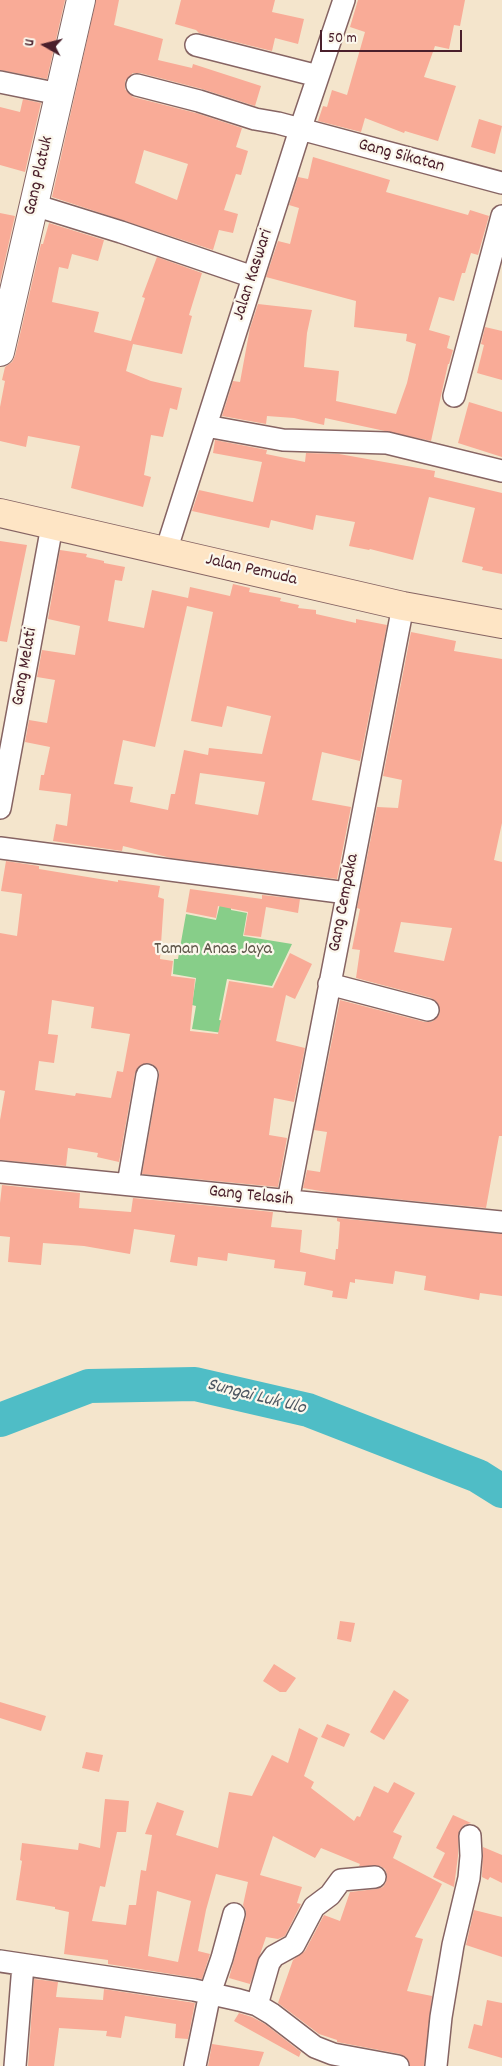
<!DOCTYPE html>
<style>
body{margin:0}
#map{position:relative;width:502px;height:2066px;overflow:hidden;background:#f4e5cc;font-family:Dekko,sans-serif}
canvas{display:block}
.north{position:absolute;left:20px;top:20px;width:50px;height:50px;-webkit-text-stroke:4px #fbf7ec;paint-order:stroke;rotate:278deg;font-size:14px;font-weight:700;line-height:20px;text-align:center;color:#4a1f2b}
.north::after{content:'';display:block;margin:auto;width:18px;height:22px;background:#4a1f2b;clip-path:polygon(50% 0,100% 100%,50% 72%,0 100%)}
.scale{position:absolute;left:320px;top:30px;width:142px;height:22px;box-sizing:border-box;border:2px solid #4a1f2b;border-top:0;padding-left:6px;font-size:15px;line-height:18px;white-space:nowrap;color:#4a1f2b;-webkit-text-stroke:4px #fbf7ec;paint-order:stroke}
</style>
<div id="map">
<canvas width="502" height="2066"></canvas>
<div class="north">U</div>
<div class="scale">50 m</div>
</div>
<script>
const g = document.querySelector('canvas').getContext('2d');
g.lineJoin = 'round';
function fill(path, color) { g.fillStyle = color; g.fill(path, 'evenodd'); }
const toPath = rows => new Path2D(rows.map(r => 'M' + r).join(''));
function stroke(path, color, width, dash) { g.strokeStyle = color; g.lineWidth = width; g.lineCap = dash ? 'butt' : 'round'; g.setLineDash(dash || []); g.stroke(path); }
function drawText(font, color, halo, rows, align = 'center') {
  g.font = font + ' Dekko,sans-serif'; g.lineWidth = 4.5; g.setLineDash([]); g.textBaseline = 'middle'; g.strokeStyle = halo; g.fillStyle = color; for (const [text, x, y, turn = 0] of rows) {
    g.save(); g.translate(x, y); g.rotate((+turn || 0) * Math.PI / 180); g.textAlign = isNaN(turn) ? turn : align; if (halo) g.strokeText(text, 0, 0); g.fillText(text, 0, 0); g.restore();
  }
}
const green = toPath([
 [220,904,231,906,231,910,247,913,243,936,292,944,272,986,227,979,219,1020,225,1021,223,1033,192,1029,196,1006,192,1005,196,978,173,974,174,959,178,959,186,914,216,920]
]);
const river = toPath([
 [0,1420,89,1386,195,1384,308,1410,478,1476,502,1491]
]);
const building = toPath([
 [0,0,65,0,47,79,0,70],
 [96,0,119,0,114,25,163,39,158,60,192,68,193,64,261,86,255,106,202,89,140,73,133,73,125,81,125,89,133,97,196,113,242,128,236,147,248,151,241,175,236,174,224,210,238,214,233,233,219,230,213,250,52,197],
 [144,150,188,164,177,200,135,183],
 [181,0,275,0,272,12,304,19,298,44,275,38,272,51,199,33,196,30,175,24],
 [358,0,465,0,460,26,454,25,449,49,435,46,424,77,456,86,438,141,405,131,404,133,365,118,361,132,318,121,323,106,327,107,332,90,347,95,365,32,350,27],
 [23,99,41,103,25,172,0,165,0,107,20,112],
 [479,119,502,126,495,154,471,147],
 [313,157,390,180,386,192,468,215,470,210,489,216,478,255,471,253,465,273,462,273,454,301,439,297,429,330,450,336,447,348,453,350,449,364,448,364,431,441,325,418,324,425,294,418,267,416,266,424,222,416,233,381,240,382,250,328,258,304,312,310,307,333,304,367,339,371,336,401,396,414,407,383,416,344,406,341,407,334,354,327,356,301,266,277,278,241,290,244,299,208,289,205,298,177,308,179],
 [0,213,15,216,0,282],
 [49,223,104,240,98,261,72,254,68,269,59,267,52,302,99,312,94,332,131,341,145,298,142,297,157,257,202,273,189,315,192,316,182,354,133,344,126,371,151,381,182,388,177,410,170,408,163,437,151,435,144,475,151,477,143,507,71,488,80,446,28,436,26,447,0,441,0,407,5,381,2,380,5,367,12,362,15,356,41,244,43,244],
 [485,327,502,331,502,380,477,373,484,345,481,344],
 [469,402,502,412,502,457,458,443],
 [215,440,267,450,266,454,305,462,306,453,339,454,435,471,434,477,502,493,502,574,482,570,483,567,462,562,475,508,429,497,413,560,370,549,369,550,349,546,355,522,316,515,313,530,271,520,269,528,192,511,199,490,253,502,262,462,213,453],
 [0,541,27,545,7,642,0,641],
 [60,550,87,554,86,557,104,561,104,563,125,567,122,581,115,580,108,621,144,628,152,590,188,598,190,587,230,596,233,584,250,588,249,592,281,598,280,601,299,605,298,608,316,610,316,614,356,623,356,619,387,625,360,761,322,752,312,800,351,807,337,879,171,858,123,846,122,851,53,841,56,824,67,826,71,794,39,790,41,775,44,775,50,747,25,742,29,720,47,723,55,680,37,677,42,650,75,655,80,626,48,619],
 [187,606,213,612,191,721,222,727,227,706,271,716,262,754,209,748,208,755,184,750,175,794,171,794,168,810,130,802,133,787,114,784,123,740,155,747],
 [200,773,265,782,258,815,195,804],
 [411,632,456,641,454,651,502,659,502,823,494,860,502,862,502,1136,499,1136,486,1208,332,1193,303,1188,307,1170,320,1172,327,1132,314,1130,340,1000,425,1022,431,1022,436,1019,440,1013,437,1002,431,998,356,978,360,950,352,949,360,909,357,908,377,807,398,808,402,780,383,776],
 [401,922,452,928,444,961,394,952],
 [6,861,39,866,39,869,118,882,118,880,160,886,158,897,164,899,160,959,173,961,171,976,195,979,190,1031,218,1034,229,981,273,988,290,953,312,964,295,999,286,995,276,1041,305,1048,294,1102,274,1098,269,1135,287,1138,278,1187,142,1174,159,1077,159,1071,155,1066,149,1063,138,1067,135,1073,119,1162,97,1157,98,1153,68,1148,66,1166,0,1160,0,1120,5,1091,0,1090,0,933,17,936,22,894,1,891],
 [52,1000,94,1007,91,1028,130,1034,123,1072,117,1071,111,1098,76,1093,75,1096,35,1090,39,1061,54,1063,58,1035,48,1034],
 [190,889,262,899,262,895,300,899,298,913,266,907,261,937,244,935,248,912,218,906,216,918,186,912],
 [2,1185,80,1193,79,1208,131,1212,133,1198,273,1212,271,1227,302,1230,300,1252,335,1260,336,1249,338,1249,340,1222,337,1221,337,1218,502,1234,502,1296,480,1293,479,1300,424,1290,426,1276,395,1271,393,1284,355,1279,355,1283,350,1282,347,1299,332,1297,333,1291,304,1285,306,1272,274,1268,275,1260,228,1253,227,1261,198,1257,197,1266,170,1262,175,1235,134,1229,130,1254,84,1246,43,1243,41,1265,8,1262,10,1237,0,1236,0,1203],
 [340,1621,355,1623,351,1642,337,1639],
 [274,1664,296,1678,286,1692,280,1692,263,1681],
 [394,1690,409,1700,384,1740,370,1732],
 [0,1702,46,1716,41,1731,0,1718],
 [327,1724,350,1734,344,1747,321,1737],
 [299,1728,318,1738,304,1776,314,1782,311,1788,354,1821,357,1816,360,1817,374,1786,388,1793,394,1782,415,1793,393,1832,402,1836,393,1858,442,1884,415,1937,423,1939,407,1991,432,1996,424,2066,410,2066,406,2057,400,2054,337,2042,337,2040,319,2034,278,2003,293,1960,305,1951,324,1915,340,1921,350,1892,376,1889,383,1887,386,1882,387,1875,385,1869,380,1866,359,1866,360,1864,321,1848,315,1858,273,1836,260,1875,302,1887,297,1903,301,1904,285,1936,278,1939,266,1937,250,1984,229,1978,246,1917,246,1911,243,1905,248,1882,216,1874,206,1910,198,1951,210,1954,202,1979,108,1964,108,1960,64,1954,69,1912,55,1909,55,1907,16,1900,22,1861,20,1860,22,1843,78,1850,79,1843,100,1848,105,1799,129,1801,126,1832,117,1832,105,1887,100,1886,92,1921,126,1925,129,1905,136,1905,141,1870,146,1871,152,1835,145,1834,157,1802,184,1811,176,1835,218,1848,229,1792,252,1796,272,1755,288,1763],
 [157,1891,191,1901,178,1962,148,1956],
 [86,1752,103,1755,99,1772,82,1768],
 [453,1815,471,1823,464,1825,459,1831,458,1856,454,1887,433,1877,445,1853,436,1848],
 [483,1847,502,1855,502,1883,490,1877,488,1880,482,1877],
 [474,1910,502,1917,502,1957,466,1945],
 [34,1979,58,1982,56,1997,103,2000,104,1989,195,2003,188,2039,175,2038,176,2024,125,2016,121,2038,106,2036,107,2031,59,2028,54,2066,28,2066],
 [487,2000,502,2003,502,2058,468,2048,474,2024,482,2026],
 [239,2013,252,2017,265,2024,301,2052,299,2057,234,2021],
 [212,2044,264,2052,259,2066,208,2066]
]);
const minor = toPath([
 [196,45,318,76],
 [0,82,59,94],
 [137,85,199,101,255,119,278,123,502,183],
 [34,205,121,232,253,277],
 [454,396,502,216],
 [206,426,283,440,387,443,502,471],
 [166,551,300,130,344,0],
 [0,808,52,526],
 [0,848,347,893],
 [329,984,428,1010],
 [0,1172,502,1222],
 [128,1184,147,1075],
 [288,1201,403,606],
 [0,1961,194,1990,239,2000,257,2005,272,2014,315,2047,333,2054,398,2066],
 [257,2005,269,1963,274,1956,294,1945,314,1907,330,1895,341,1880,375,1877],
 [15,2066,23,1965],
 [195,2066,210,1993,222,1958,234,1914],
 [436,2066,441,2017,453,1945,469,1878,471,1856,470,1836]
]);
const tertiary = toPath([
 [0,352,81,0]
]);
const secondary = toPath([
 [0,513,403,606,502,624]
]);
const streetNames = [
 ["Gang Sikatan",401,157,15],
 ["Gang Platuk",40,176,-77],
 ["Jalan Kaswari",254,275,-72],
 ["Jalan Pemuda",251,571,13],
 ["Gang Melati",26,667,-80],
 ["Gang Cempaka",345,903,-79],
 ["Gang Telasih",251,1197,6]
];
const parkNames = [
 ["Taman Anas Jaya",213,951]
];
const waterNames = [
 ["Sungai Luk Ulo",256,1398,14]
];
fill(green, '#87ce89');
stroke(river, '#4fbdc6', 34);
fill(building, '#f9ab97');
stroke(minor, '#866463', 24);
stroke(tertiary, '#866463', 30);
stroke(secondary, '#866463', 30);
stroke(minor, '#fff', 21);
stroke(tertiary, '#fff', 28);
stroke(secondary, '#fee5c5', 28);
drawText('18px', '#4a1f2b', '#fbf7ec', streetNames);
drawText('18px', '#5c5447', '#fbf7ec', parkNames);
drawText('italic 19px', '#4c5661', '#fbf7ec', waterNames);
</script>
